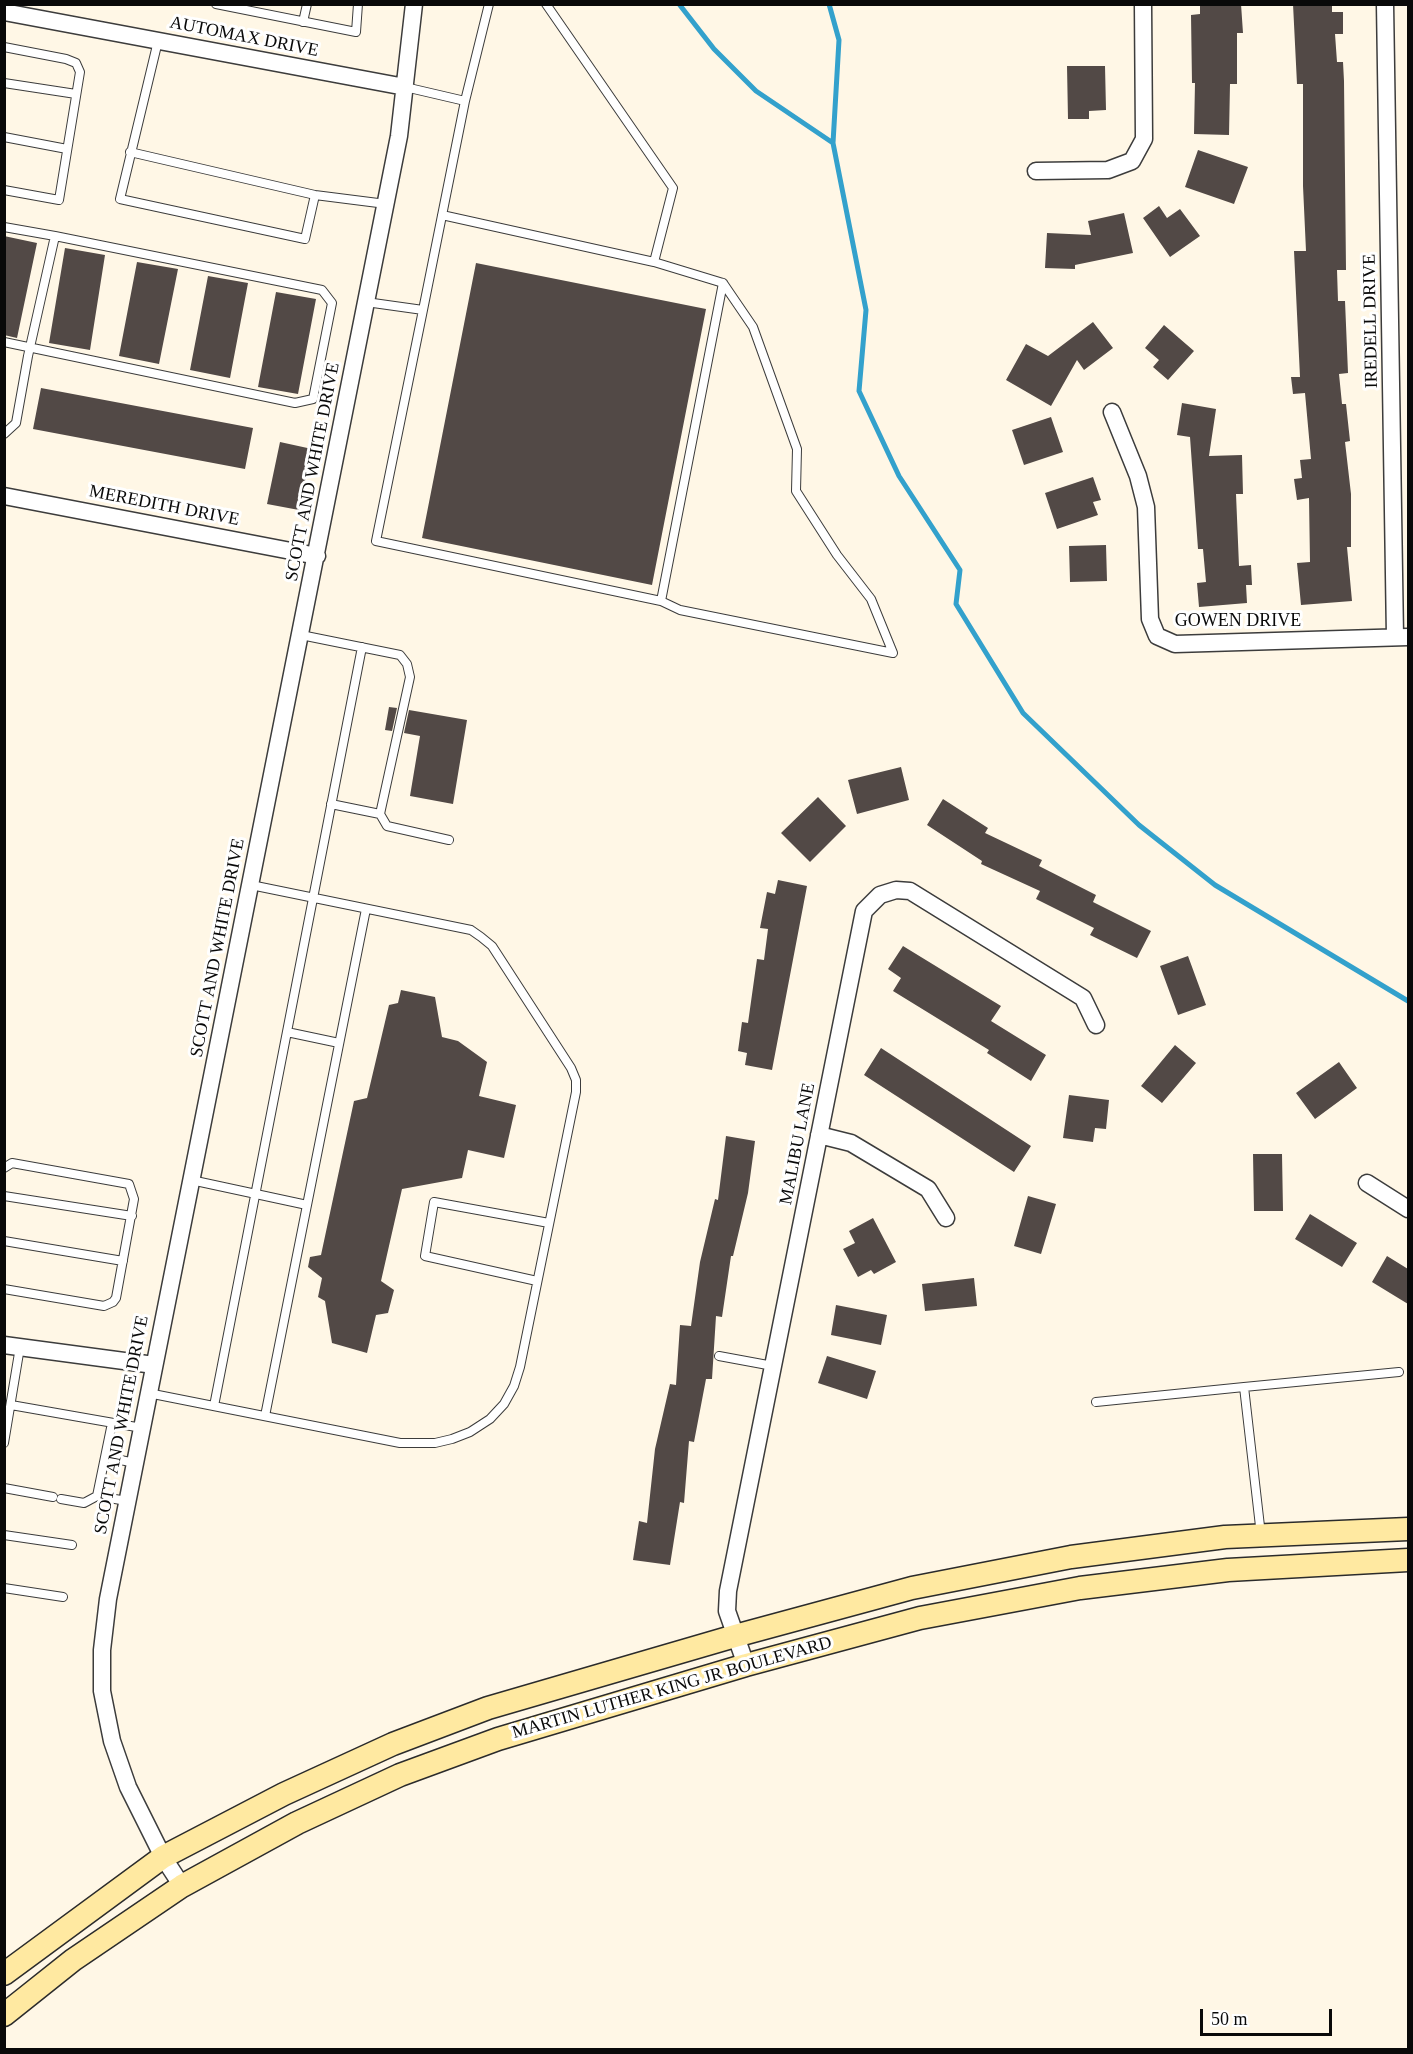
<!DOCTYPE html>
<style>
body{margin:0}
#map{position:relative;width:1413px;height:2054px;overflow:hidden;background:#fff7e6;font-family:"Times New Roman",serif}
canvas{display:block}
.frame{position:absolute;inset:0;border:6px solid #090909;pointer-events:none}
.scale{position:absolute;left:1200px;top:2009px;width:132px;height:27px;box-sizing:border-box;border:3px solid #090909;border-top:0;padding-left:8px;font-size:18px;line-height:21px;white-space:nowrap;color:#090909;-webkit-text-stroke:4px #fff;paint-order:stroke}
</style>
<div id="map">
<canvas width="1413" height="2054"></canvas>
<div class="frame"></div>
<div class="scale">50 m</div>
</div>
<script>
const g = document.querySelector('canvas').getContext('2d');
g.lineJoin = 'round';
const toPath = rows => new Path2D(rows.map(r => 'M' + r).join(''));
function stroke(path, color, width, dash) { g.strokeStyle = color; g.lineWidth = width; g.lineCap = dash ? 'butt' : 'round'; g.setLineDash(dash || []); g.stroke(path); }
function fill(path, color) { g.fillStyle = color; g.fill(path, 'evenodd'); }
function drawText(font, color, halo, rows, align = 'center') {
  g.font = font + ' "Times New Roman",serif'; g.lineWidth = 6; g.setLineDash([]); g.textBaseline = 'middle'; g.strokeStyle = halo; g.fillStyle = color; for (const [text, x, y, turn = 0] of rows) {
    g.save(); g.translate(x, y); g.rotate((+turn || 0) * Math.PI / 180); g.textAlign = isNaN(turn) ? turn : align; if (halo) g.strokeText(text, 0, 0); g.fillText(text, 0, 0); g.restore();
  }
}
const stream = toPath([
 [679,4,714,49,756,91,833,143,866,310,859,391,899,476,960,570,956,604,1023,713,1139,825,1215,885,1408,1001],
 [829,4,839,40,833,143]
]);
const building = toPath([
 [1200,4,1241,4,1243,33,1237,33,1237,84,1230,84,1229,135,1194,134,1195,83,1192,83,1191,15,1200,14],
 [1293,4,1332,4,1332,12,1343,12,1343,34,1335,34,1337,62,1343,62,1344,81,1346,270,1337,270,1338,301,1345,301,1348,373,1339,374,1342,404,1346,404,1350,441,1345,442,1351,494,1351,547,1347,547,1352,601,1301,605,1297,563,1310,562,1309,498,1297,500,1294,479,1302,478,1300,460,1311,459,1305,393,1293,394,1291,377,1300,377,1294,251,1306,251,1303,186,1303,84,1297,84],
 [1067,66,1105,66,1106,110,1089,111,1089,119,1068,119],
 [1198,150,1248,167,1234,204,1185,187],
 [1159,206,1167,218,1180,209,1200,236,1170,257,1143,218],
 [1124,213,1133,253,1075,265,1075,269,1045,268,1047,233,1091,235,1088,221],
 [4,236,37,243,17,338,4,335],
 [65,248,105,255,90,350,49,343],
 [137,262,178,269,159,364,119,356],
 [476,263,706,309,652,585,422,538],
 [208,276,248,283,230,378,190,370],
 [276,292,316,299,298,394,258,387],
 [1093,322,1113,348,1084,370,1077,360,1051,406,1006,380,1026,344,1048,356],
 [1164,325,1194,351,1168,380,1153,367,1159,360,1145,348],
 [41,388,253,428,245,469,33,429],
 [1182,403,1216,409,1209,456,1242,455,1243,494,1236,494,1239,566,1251,565,1252,585,1246,585,1247,603,1199,607,1197,583,1206,582,1203,549,1198,549,1190,437,1177,435],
 [1051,417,1063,452,1024,465,1012,430],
 [280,442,312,449,299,510,267,504],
 [1093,477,1101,500,1093,502,1098,515,1057,529,1045,493],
 [1106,545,1107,581,1070,582,1069,546],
 [389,707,397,708,392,731,385,730],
 [409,710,467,720,453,804,410,796,420,736,404,733],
 [901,767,909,800,857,814,848,780],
 [818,797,846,826,810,862,781,833],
 [943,799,988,828,985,833,1042,860,1039,866,1096,895,1093,902,1151,931,1137,958,1090,935,1094,928,1036,899,1040,891,981,864,982,861,927,825],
 [778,880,807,886,772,1070,745,1065,747,1053,738,1051,742,1022,748,1023,757,959,764,960,768,929,760,928,767,892,775,894],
 [903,946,1001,1006,991,1021,1046,1055,1031,1081,987,1053,989,1050,893,991,901,978,888,969],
 [1188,956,1206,1005,1178,1015,1160,966],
 [401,990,435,997,442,1037,458,1041,487,1062,479,1096,516,1105,504,1158,468,1150,462,1178,402,1189,381,1281,394,1290,388,1313,376,1315,367,1353,332,1343,325,1301,318,1297,322,1278,308,1267,310,1257,321,1255,354,1101,367,1098,389,1005,398,1003],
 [1175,1045,1196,1063,1162,1103,1141,1086],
 [881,1048,1031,1146,1014,1172,864,1075],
 [1339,1062,1357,1088,1315,1119,1296,1093],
 [1069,1095,1109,1100,1106,1129,1095,1128,1093,1142,1063,1138],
 [726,1136,755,1141,748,1193,733,1256,731,1256,722,1317,716,1316,712,1379,706,1379,694,1442,689,1441,684,1503,680,1502,670,1565,633,1560,639,1521,647,1523,655,1449,670,1384,676,1385,680,1325,691,1326,700,1262,715,1199,718,1200],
 [1253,1154,1282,1154,1283,1211,1254,1211],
 [1028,1196,1056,1204,1041,1254,1014,1246],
 [1310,1214,1357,1243,1342,1267,1295,1239],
 [873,1218,896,1262,874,1274,871,1270,858,1277,843,1249,855,1243,849,1231],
 [1387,1256,1408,1269,1408,1304,1372,1282],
 [974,1278,977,1306,925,1311,922,1284],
 [836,1305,887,1315,881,1345,831,1335],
 [827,1356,876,1371,867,1399,818,1383]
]);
const lane = toPath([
 [216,4,356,32,358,4],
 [303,22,307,4],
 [158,41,120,199,305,239,315,195],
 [4,47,66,59,76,63,80,72,59,200,4,190],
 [4,83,76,94],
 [465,101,489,4],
 [4,137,67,149],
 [130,152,315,195,386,204],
 [442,215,654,262,673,188,546,4],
 [4,227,55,236,28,356,16,423,4,434],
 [366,302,423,310,465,101,405,87],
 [423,310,376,541,661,601,723,283,654,262],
 [4,342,295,403,313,399,332,303,322,290,55,236],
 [661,601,680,610,893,653,871,599,837,555,796,491,797,449,753,327,723,283],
 [301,635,400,655,407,664,410,677,380,814],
 [331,804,380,814,387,826,449,840],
 [287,1032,339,1043],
 [4,1168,12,1163,129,1184,134,1199,116,1298,113,1302,104,1306,4,1289],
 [191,1180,307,1205],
 [4,1196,132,1216],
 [4,1241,123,1261],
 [537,1281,425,1256,434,1202,549,1223],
 [719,1356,773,1366],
 [1244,1387,1399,1372],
 [148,1393,400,1443,435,1443,452,1439,470,1432,490,1419,504,1404,514,1386,520,1367,576,1092,576,1080,571,1068,492,946,481,937,471,930,251,885],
 [1096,1402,1244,1387,1261,1535],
 [11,1405,142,1428],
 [214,1406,362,647],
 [265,1416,366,909],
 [4,1443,20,1347],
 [106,1457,135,1463],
 [4,1488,53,1497],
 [97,1496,112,1423],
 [61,1499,84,1503,97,1496,127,1501],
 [4,1535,72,1545],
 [4,1588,63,1597]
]);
const street = toPath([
 [1385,4,1395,637],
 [4,12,405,87],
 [1036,171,1108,170,1132,161,1144,139,1143,4],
 [1112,412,1138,476,1146,507,1150,619,1157,636,1175,644,1408,637],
 [4,496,317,556],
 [819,1135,851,1143,928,1189,946,1218],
 [1367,1183,1408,1209],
 [4,1345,154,1365],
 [746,1665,727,1611,728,1591,864,911,880,895,896,890,910,891,1083,998,1096,1025],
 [182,1886,163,1857,128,1787,112,1741,102,1691,102,1650,108,1599,399,136,414,4]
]);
const secondary = toPath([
 [4,1974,163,1857,284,1794,393,1744,488,1708,735,1636,912,1588,1071,1557,1225,1537,1408,1529],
 [4,2015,73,1960,182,1886,297,1823,400,1775,498,1739,746,1665,920,1618,1080,1588,1228,1570,1408,1560]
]);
const streetNames = [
 ["AUTOMAX DRIVE",244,37,11],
 ["IREDELL DRIVE",1371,321,-91],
 ["SCOTT AND WHITE DRIVE",313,472,-79],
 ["MEREDITH DRIVE",164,506,11],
 ["GOWEN DRIVE",1238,621],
 ["SCOTT AND WHITE DRIVE",218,948,-79],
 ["MALIBU LANE",798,1144,-79],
 ["SCOTT AND WHITE DRIVE",122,1425,-79],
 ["MARTIN LUTHER KING JR BOULEVARD",672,1688,-16]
];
stroke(stream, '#33a1cc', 5);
fill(building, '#524946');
stroke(lane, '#3c3c3c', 10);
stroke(street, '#3c3c3c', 19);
stroke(secondary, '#2b2b2b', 25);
stroke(lane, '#fff', 8);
stroke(street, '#fff', 16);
stroke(secondary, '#ffe9a1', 22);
drawText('18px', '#090909', '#fff', streetNames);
</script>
